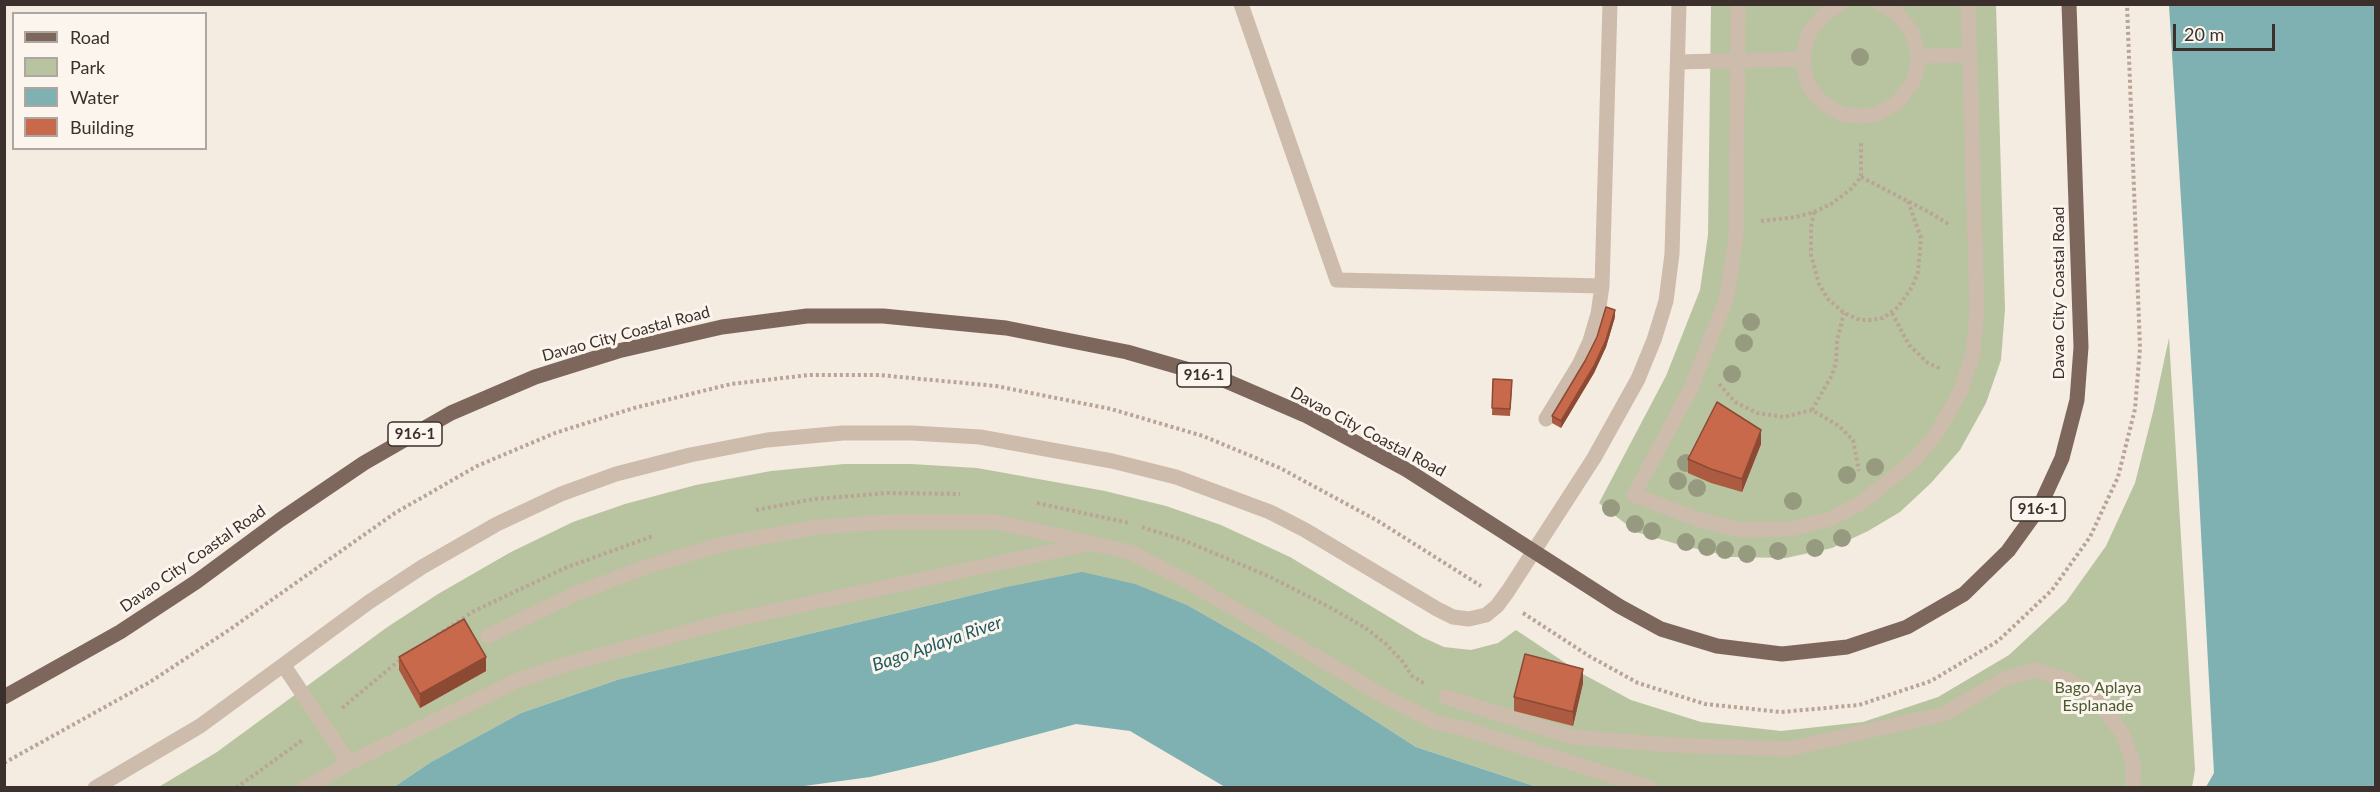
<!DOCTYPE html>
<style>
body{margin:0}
#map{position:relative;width:2380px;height:792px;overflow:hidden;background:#f4ebe1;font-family:Lato,sans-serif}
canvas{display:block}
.frame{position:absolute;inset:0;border:6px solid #3b302b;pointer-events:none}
.legend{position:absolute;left:12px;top:12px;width:195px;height:138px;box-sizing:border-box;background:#fbf5ee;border:2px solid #aea6a0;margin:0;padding:8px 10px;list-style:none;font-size:18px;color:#3b302b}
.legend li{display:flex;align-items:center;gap:12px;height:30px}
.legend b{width:30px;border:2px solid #aea6a0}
.scale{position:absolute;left:2173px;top:24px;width:102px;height:27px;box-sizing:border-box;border:3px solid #3b302b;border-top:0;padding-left:8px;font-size:18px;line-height:21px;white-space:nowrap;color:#3b302b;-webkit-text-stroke:4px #fbf5ee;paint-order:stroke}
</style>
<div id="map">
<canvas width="2380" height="792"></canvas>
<div class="frame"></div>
<ul class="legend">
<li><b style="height:8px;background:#7d675c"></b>Road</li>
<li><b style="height:16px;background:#b8c4a0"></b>Park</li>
<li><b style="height:16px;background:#7fb0b2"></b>Water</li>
<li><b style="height:16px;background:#c8694b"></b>Building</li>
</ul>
<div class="scale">20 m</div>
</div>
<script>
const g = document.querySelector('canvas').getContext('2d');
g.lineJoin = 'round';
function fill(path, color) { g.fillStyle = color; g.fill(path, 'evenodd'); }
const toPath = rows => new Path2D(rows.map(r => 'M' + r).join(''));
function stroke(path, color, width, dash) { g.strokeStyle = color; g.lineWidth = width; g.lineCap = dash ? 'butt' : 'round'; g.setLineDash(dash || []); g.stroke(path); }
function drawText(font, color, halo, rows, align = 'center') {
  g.font = font + ' Lato,sans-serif'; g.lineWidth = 6; g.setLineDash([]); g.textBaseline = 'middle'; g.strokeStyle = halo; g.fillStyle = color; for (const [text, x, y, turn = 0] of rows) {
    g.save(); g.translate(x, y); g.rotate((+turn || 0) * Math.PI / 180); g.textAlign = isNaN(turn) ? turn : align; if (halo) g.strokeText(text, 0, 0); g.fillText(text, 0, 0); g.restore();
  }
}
const green = toPath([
 [1711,5,1996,5,2005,309,2001,360,1986,403,1960,450,1931,483,1900,512,1868,531,1832,548,1786,558,1732,557,1680,545,1636,532,1599,503,1666,376,1700,290,1708,235],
 [2169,338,2195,770,2192,787,1537,787,1416,747,1259,646,1189,606,1002,588,620,679,521,713,431,762,394,787,157,788,217,752,386,628,438,594,511,552,573,522,625,504,696,485,771,471,844,464,911,464,977,468,1105,491,1166,506,1221,525,1290,557,1422,637,1444,647,1471,650,1498,643,1516,630,1579,672,1631,700,1701,722,1781,731,1863,722,1938,697,2009,655,2066,602,2106,546,2135,483,2153,412]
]);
const water = toPath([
 [2169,5,2375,5,2375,787,2206,787,2214,773,2197,459],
 [1082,572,1135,584,1189,606,1259,646,1416,747,1537,787,1225,787,1130,731,1076,724,934,762,870,777,797,787,394,787,431,762,521,713,620,679,1002,588]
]);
const path = toPath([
 [1861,177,1927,211,1950,225],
 [1814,212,1811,227,1811,255,1819,284,1828,299,1844,313,1860,320,1872,320,1883,318,1898,307,1912,287,1918,272,1921,238,1908,201],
 [1761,221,1796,217,1814,212,1831,204,1850,190,1861,177,1861,141],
 [1892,313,1909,345,1928,363,1941,369],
 [1719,384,1735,402,1757,413,1784,417,1812,410,1839,426,1853,440,1859,471],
 [1812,410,1832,375,1836,363,1837,341,1844,313],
 [1037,503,1129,523],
 [756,510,814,499,886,493,960,494],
 [1142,527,1183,540,1268,576,1333,609,1364,627,1386,644,1403,662,1412,676,1425,684],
 [1523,613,1589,656,1638,683,1705,704,1781,712,1859,705,1931,681,1998,641,2052,590,2090,537,2118,477,2135,409,2140,348,2127,4],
 [437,635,474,611,565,568,653,536],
 [342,708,401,659],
 [4,763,150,682,229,630,395,513,477,466,555,433,634,408,731,384,809,375,879,375,996,386,1111,409,1203,436,1280,468,1378,521,1481,586],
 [236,788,304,739]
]);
const minor = toPath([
 [1241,4,1337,280,1602,286],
 [1738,4,1736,237,1727,297,1691,388,1634,495,1700,520,1741,530,1790,529,1830,519,1861,503,1914,460,1937,433,1960,392,1973,354,1977,308,1968,4],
 [1841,4,1824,14,1808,34,1803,59,1805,74,1810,88,1820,100,1832,109,1846,115,1861,116,1874,115,1897,103,1913,82,1917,69,1918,56,1912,32,1896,12,1880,4],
 [1918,56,1970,55],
 [1678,62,1803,59],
 [1546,419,1579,365,1590,341,1598,314,1602,286,1610,4],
 [488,636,575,594,646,567,723,544,818,527,887,522,997,522,1130,552,1185,580,1389,699,1437,723,1466,729,1650,788],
 [284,666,349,763],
 [1446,697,1572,737,1671,745,1788,749,1944,714,2004,679,2035,670,2070,681,2098,701,2122,733,2134,766,2132,788],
 [95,788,200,726,369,602,422,567,497,524,561,494,616,474,690,455,767,440,843,433,912,433,980,437,1112,461,1176,477,1270,512,1305,530,1437,609,1453,617,1469,619,1486,615,1497,606,1508,591,1594,458,1638,379,1654,340,1666,301,1672,254,1679,4],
 [305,788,349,763,516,681,571,663,727,621,1088,544]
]);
const major = toPath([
 [4,697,120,632,196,582,280,520,364,463,451,413,535,377,618,351,722,327,807,316,883,316,1006,328,1127,352,1224,380,1305,415,1407,470,1619,606,1661,629,1717,646,1782,654,1847,647,1907,627,1964,594,2008,551,2039,508,2062,458,2077,400,2081,347,2069,4]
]);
const trees = [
 [1860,57],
 [1751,322],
 [1744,343],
 [1732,374],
 [1686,463],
 [1875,467],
 [1847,475],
 [1678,481],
 [1697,488],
 [1793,501],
 [1611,508],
 [1635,524],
 [1652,531],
 [1842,538],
 [1686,542],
 [1707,547],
 [1815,548],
 [1725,550],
 [1778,551],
 [1747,554]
];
const wall = toPath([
 [1615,317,1606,347,1594,373,1561,428,1552,423,1552,416],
 [1493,379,1512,387,1510,416,1492,415],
 [1761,444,1742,492,1711,483,1688,473,1688,459],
 [399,657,486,671,420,708,399,670],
 [1583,683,1573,726,1514,711,1514,697]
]);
const shadedWall = toPath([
 [1615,310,1615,317,1606,347,1594,373,1561,428,1561,421],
 [1761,430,1761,444,1742,492,1742,479],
 [486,657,486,671,420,708,420,694],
 [1583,669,1583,683,1573,726,1573,712]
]);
const building = toPath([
 [1606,307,1615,310,1606,340,1594,366,1561,421,1552,416,1585,361,1597,337,1606,307],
 [1493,379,1512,380,1510,409,1492,408,1493,379],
 [1717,402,1761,430,1742,479,1711,469,1688,459,1717,402],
 [464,619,486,657,420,694,399,657,464,619],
 [1525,654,1583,669,1573,712,1514,697,1525,654]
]);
const shields = [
 [1204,375,54],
 [415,434,54],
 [2038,509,54]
];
const shieldNames = [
 ["916-1",1204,375],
 ["916-1",415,434],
 ["916-1",2038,509]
];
const streetNames = [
 ["Davao City Coastal Road",2059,293,-90],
 ["Davao City Coastal Road",626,334,-15],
 ["Davao City Coastal Road",1368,432,28],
 ["Davao City Coastal Road",193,559,-35]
];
const parkNames = [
 ["Bago Aplaya",2098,688],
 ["Esplanade",2098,706]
];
const waterNames = [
 ["Bago Aplaya River",937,644,-19]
];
fill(green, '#b8c4a0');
fill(water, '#7fb0b2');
stroke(path, '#b9a596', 4, [3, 3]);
stroke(minor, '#cdbbac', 15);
stroke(major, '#7d675c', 15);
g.fillStyle = '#969b7f';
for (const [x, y] of trees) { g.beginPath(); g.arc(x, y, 9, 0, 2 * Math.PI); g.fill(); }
fill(wall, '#ac5a40');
fill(shadedWall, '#8c4a34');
fill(building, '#c8694b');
stroke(building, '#8c4a34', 1.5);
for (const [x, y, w] of shields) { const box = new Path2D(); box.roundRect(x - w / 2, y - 12, w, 24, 4.5); g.fillStyle = '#fbf5ee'; g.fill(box); stroke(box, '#3b302b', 1.5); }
drawText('bold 15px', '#3b302b', null, shieldNames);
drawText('16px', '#3b302b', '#fbf5ee', streetNames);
drawText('16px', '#4a5a2e', '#fbf5ee', parkNames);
drawText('italic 18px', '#1f5a5e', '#fbf5ee', waterNames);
</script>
